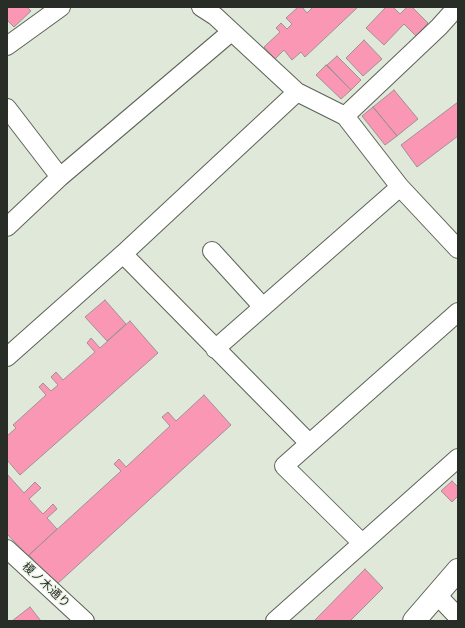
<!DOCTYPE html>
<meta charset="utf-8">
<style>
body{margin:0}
#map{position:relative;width:465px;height:628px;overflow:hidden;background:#e0e8da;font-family:Mulish,sans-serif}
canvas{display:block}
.frame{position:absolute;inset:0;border:8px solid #292d27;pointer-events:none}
</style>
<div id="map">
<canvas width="465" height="628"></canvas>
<div class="frame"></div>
</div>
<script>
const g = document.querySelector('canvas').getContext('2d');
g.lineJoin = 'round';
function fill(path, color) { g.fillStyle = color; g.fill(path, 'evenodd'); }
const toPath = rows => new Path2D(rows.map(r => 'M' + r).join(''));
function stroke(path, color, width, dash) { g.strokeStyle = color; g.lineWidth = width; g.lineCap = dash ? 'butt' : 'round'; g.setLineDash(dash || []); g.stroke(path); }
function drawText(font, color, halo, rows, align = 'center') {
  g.font = font + ' Mulish,"Noto Sans JP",sans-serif'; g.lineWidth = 3; g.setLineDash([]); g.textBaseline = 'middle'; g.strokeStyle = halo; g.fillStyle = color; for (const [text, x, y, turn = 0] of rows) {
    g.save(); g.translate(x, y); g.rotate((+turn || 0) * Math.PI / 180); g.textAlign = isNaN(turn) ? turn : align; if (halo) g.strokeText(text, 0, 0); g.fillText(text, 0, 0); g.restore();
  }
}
const building = toPath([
 [7,7,27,7,31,11,14,27,7,20,7,7],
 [298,7,302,7,307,13,313,7,358,7,305,57,301,52,292,60,284,50,275,59,264,47,280,32,276,28,281,23,287,29,292,24,286,18,298,7],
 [386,7,393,7,400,14,407,7,412,7,428,23,416,36,404,24,384,45,366,28,386,7],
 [364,40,382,59,363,76,346,58,364,40],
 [337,56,361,80,351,90,327,65,337,56],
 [326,65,351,90,341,99,316,75,326,65],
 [394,90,418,119,397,136,373,107,394,90],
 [458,102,458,136,417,167,401,145,458,102],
 [373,107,397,136,385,145,362,116,373,107],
 [105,300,126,324,107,341,85,317,105,300],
 [130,321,158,353,20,475,7,460,7,436,16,428,13,425,46,395,39,387,43,383,51,391,58,385,51,377,56,372,63,380,95,352,87,343,91,338,100,348,130,321],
 [204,395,231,425,56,585,29,555,121,471,114,464,119,459,126,467,170,426,162,417,168,412,176,421,204,395],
 [7,474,24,493,35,482,41,488,29,499,43,514,53,504,57,509,47,518,57,529,28,556,7,534,7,474],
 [452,481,458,487,458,496,452,502,441,491,452,481],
 [365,569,383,588,350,621,314,621,365,569],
 [30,607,41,621,12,621,30,607]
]);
const minor = toPath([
 [201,7,215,16,297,92,345,116,400,187,458,249],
 [7,46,61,7],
 [7,108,60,177,7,227],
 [345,116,439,27,457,7],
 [60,177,231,32],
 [212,251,263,307],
 [123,254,309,443],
 [215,349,400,187],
 [7,357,123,254,297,92],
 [362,543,284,466,458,312],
 [7,549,85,621],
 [437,595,458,617],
 [275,621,458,458]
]);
const major = toPath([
 [414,621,458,570]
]);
const streetNames = [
 ["榎ノ木通り",46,585,43]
];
fill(building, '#f997b5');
stroke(building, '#a09094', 1);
stroke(minor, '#5c6357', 20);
stroke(major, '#5c6357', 24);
stroke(minor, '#fff', 18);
stroke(major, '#fff', 22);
drawText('12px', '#292d27', '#edf5e7', streetNames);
</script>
